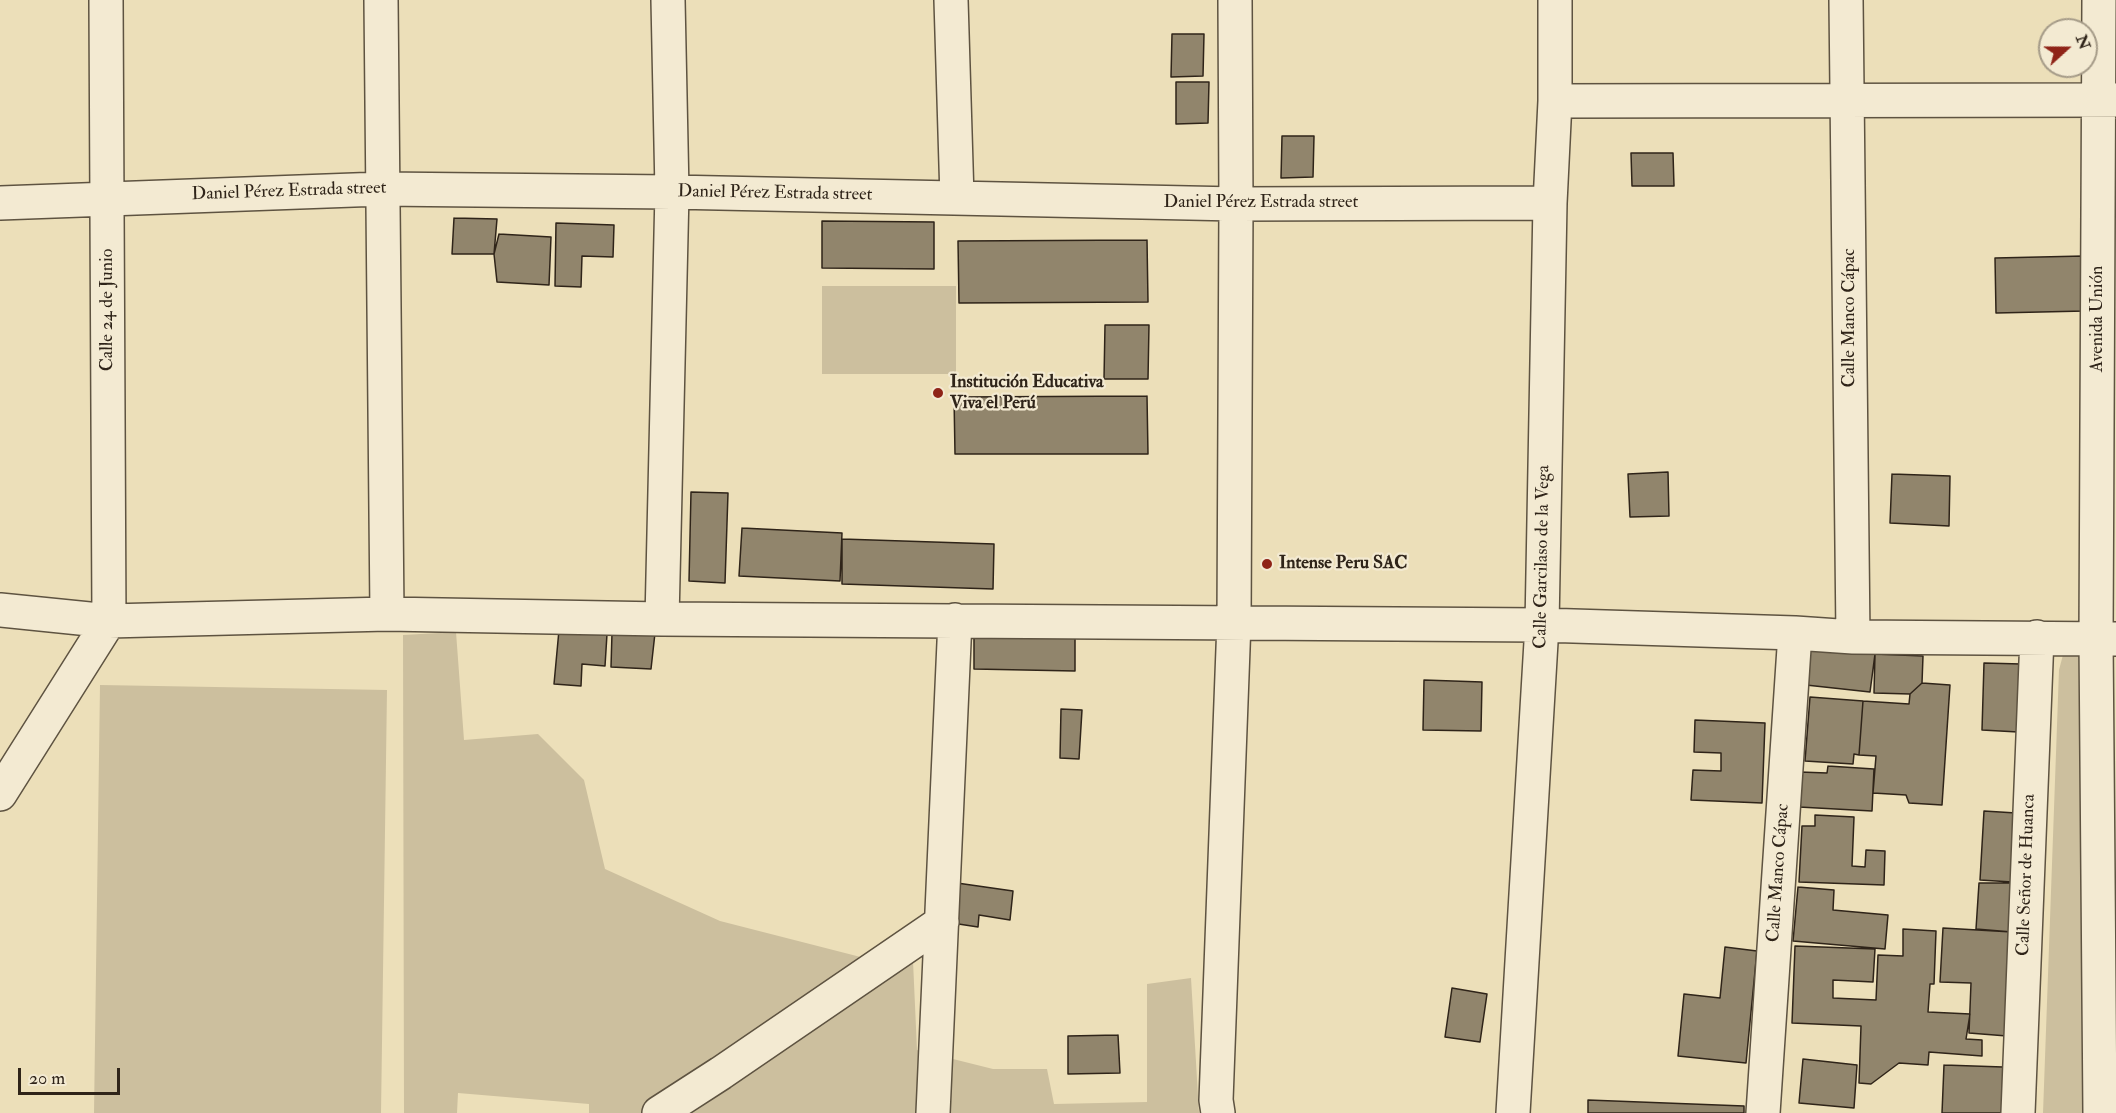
<!DOCTYPE html>
<meta charset="utf-8">
<style>
body{margin:0}
#map{position:relative;width:2116px;height:1113px;overflow:hidden;background:#ecdfb9;font-family:"IM FELL Double Pica",serif}
canvas{display:block}
.north{position:absolute;left:2038px;top:18px;width:60px;height:60px;box-sizing:border-box;background:#f3ead2;border:2px solid #a59b88;border-radius:50%;rotate:69deg;font-size:16px;font-weight:700;line-height:24px;text-align:center;color:#2f2419}
.north::after{content:'';display:block;margin:auto;width:21px;height:27px;background:#8f2418;clip-path:polygon(50% 0,100% 100%,50% 72%,0 100%)}
.scale{position:absolute;left:18px;top:1068px;width:102px;height:27px;box-sizing:border-box;border:3px solid #2f2419;border-top:0;padding-left:8px;font-size:18px;line-height:21px;white-space:nowrap;color:#2f2419;-webkit-text-stroke:4px #f3ead2;paint-order:stroke}
</style>
<div id="map">
<canvas width="2116" height="1113"></canvas>
<div class="north">N</div>
<div class="scale">20 m</div>
</div>
<script>
const g = document.querySelector('canvas').getContext('2d');
g.lineJoin = 'round';
function fill(path, color) { g.fillStyle = color; g.fill(path, 'evenodd'); }
const toPath = rows => new Path2D(rows.map(r => 'M' + r).join(''));
function stroke(path, color, width, dash) { g.strokeStyle = color; g.lineWidth = width; g.lineCap = dash ? 'butt' : 'round'; g.setLineDash(dash || []); g.stroke(path); }
function drawText(font, color, halo, rows, align = 'center') {
  g.font = font + ' "IM FELL Double Pica",serif'; g.lineWidth = 4.5; g.setLineDash([]); g.textBaseline = 'middle'; g.strokeStyle = halo; g.fillStyle = color; for (const [text, x, y, turn = 0] of rows) {
    g.save(); g.translate(x, y); g.rotate((+turn || 0) * Math.PI / 180); g.textAlign = isNaN(turn) ? turn : align; if (halo) g.strokeText(text, 0, 0); g.fillText(text, 0, 0); g.restore();
  }
}
const green = toPath([
 [822,286,956,286,956,374,822,374],
 [456,632,464,740,538,734,584,780,605,869,720,921,884,963,913,961,917,1050,993,1069,1047,1069,1054,1104,1147,1102,1147,984,1191,978,1199,1113,589,1113,589,1104,458,1093,457,1113,404,1113,403,635],
 [2064,651,2080,656,2093,1113,2043,1113,2059,670],
 [100,685,387,690,381,1113,94,1113]
]);
const building = toPath([
 [1172,34,1204,34,1203,76,1171,77,1172,34],
 [1176,82,1209,82,1208,123,1176,124,1176,82],
 [1282,136,1314,136,1313,177,1281,178,1282,136],
 [1631,153,1673,153,1674,186,1632,186,1631,153],
 [454,218,497,219,494,254,452,254,454,218],
 [822,221,934,222,934,269,822,268,822,221],
 [556,223,614,225,613,257,582,256,581,287,555,286,556,223],
 [499,234,551,237,549,285,497,282,494,254,499,234],
 [1147,240,1148,302,959,303,958,241,1147,240],
 [2084,256,2085,311,1996,313,1995,258,2084,256],
 [1105,325,1149,325,1148,379,1104,379,1105,325],
 [1147,396,1148,454,955,454,954,397,1147,396],
 [1668,472,1669,516,1630,517,1628,474,1668,472],
 [1892,474,1950,476,1949,526,1890,523,1892,474],
 [691,492,728,493,725,583,689,581,691,492],
 [742,528,842,533,840,581,739,576,742,528],
 [842,539,994,544,993,589,842,584,842,539],
 [559,630,607,634,605,666,582,664,581,686,554,684,559,630],
 [612,633,655,633,651,669,611,667,612,633],
 [974,636,1075,637,1075,671,974,669,974,636],
 [1810,647,1875,654,1870,692,1806,685,1810,647],
 [1875,654,1923,656,1922,683,1910,694,1874,693,1875,654],
 [1984,663,2021,664,2018,732,1982,730,1984,663],
 [1424,680,1482,682,1481,731,1423,730,1424,680],
 [1922,683,1950,685,1942,805,1909,803,1906,795,1873,793,1876,756,1859,755,1863,701,1909,704,1910,694,1922,683],
 [1810,697,1863,701,1859,755,1854,754,1853,764,1805,761,1810,697],
 [1061,709,1082,710,1079,759,1060,758,1061,709],
 [1695,720,1765,723,1762,803,1691,800,1693,770,1721,771,1721,753,1694,752,1695,720],
 [1828,766,1874,769,1872,811,1799,807,1800,772,1827,773,1828,766],
 [1984,811,2016,813,2012,882,1980,880,1984,811],
 [1815,815,1854,817,1852,866,1865,867,1866,850,1885,851,1884,885,1799,882,1802,826,1815,826,1815,815],
 [957,883,1013,891,1010,920,979,915,978,927,952,923,957,883],
 [1979,883,2012,883,2012,932,1976,929,1979,883],
 [1798,887,1834,890,1833,910,1888,915,1885,949,1793,941,1798,887],
 [1943,928,2012,932,2007,1036,1969,1033,1971,983,1940,982,1943,928],
 [1903,929,1936,931,1934,984,1930,984,1928,1012,1970,1014,1966,1039,1982,1040,1982,1056,1929,1052,1928,1065,1899,1063,1871,1084,1859,1083,1861,1026,1792,1023,1795,946,1875,949,1873,982,1833,980,1833,998,1876,1000,1878,955,1903,956,1903,929],
 [1725,947,1757,951,1746,1063,1678,1056,1684,994,1720,998,1725,947],
 [1452,988,1487,994,1480,1042,1445,1037,1452,988],
 [1118,1035,1120,1073,1068,1074,1068,1036,1118,1035],
 [1803,1059,1857,1065,1854,1108,1799,1103,1803,1059],
 [1944,1065,2003,1067,2002,1113,1942,1113,1944,1065],
 [1588,1100,1744,1106,1744,1113,1588,1113,1588,1100]
]);
const minor = toPath([
 [106,0,109,621],
 [381,0,387,614],
 [951,0,957,198],
 [1846,0,1853,637],
 [2099,0,2096,639,2100,1113],
 [1555,101,2116,100],
 [0,203,381,189,672,192,1236,204,1550,203],
 [0,610,109,621,387,614,662,619,1542,625,1795,633,1853,637,2116,639],
 [662,619,672,192,668,0],
 [0,794,109,621],
 [659,1113,721,1073,942,922],
 [933,1113,955,620],
 [1218,1113,1216,1100,1234,622,1236,204,1235,0],
 [1513,1113,1542,625,1550,203,1555,101,1555,0],
 [1763,1113,1795,633],
 [2018,1113,2037,637]
]);
const markers = [
 [938,393,6,"#8f2418"],
 [1267,564,6,"#8f2418"]
];
const streetNames = [
 ["Daniel Pérez Estrada street",289,192,-2],
 ["Daniel Pérez Estrada street",775,194,1],
 ["Daniel Pérez Estrada street",1261,203],
 ["Calle 24 de Junio",108,310,-90],
 ["Calle Manco Cápac",1850,318,-90],
 ["Avenida Unión",2098,319,-90],
 ["Calle Garcilaso de la Vega",1543,557,-89],
 ["Calle Manco Cápac",1779,873,-86],
 ["Calle Señor de Huanca",2027,875,-88]
];
const poiNames = [
 ["Institución Educativa",950,383],
 ["Viva el Perú",950,404],
 ["Intense Peru SAC",1279,564]
];
fill(green, '#ccbf9e');
fill(building, '#91856c');
stroke(building, '#2f2419', 1.5);
stroke(minor, '#5e5341', 36);
stroke(minor, '#f3ead2', 33);
for (const [x, y, r, color] of markers) { const dot = new Path2D(); dot.arc(x, y, r, 0, 2 * Math.PI); g.fillStyle = color; g.fill(dot); stroke(dot, '#f3ead2', 2); }
drawText('18px', '#2f2419', '#f3ead2', streetNames);
drawText('bold 18px', '#2f2419', '#f3ead2', poiNames, 'left');
</script>
